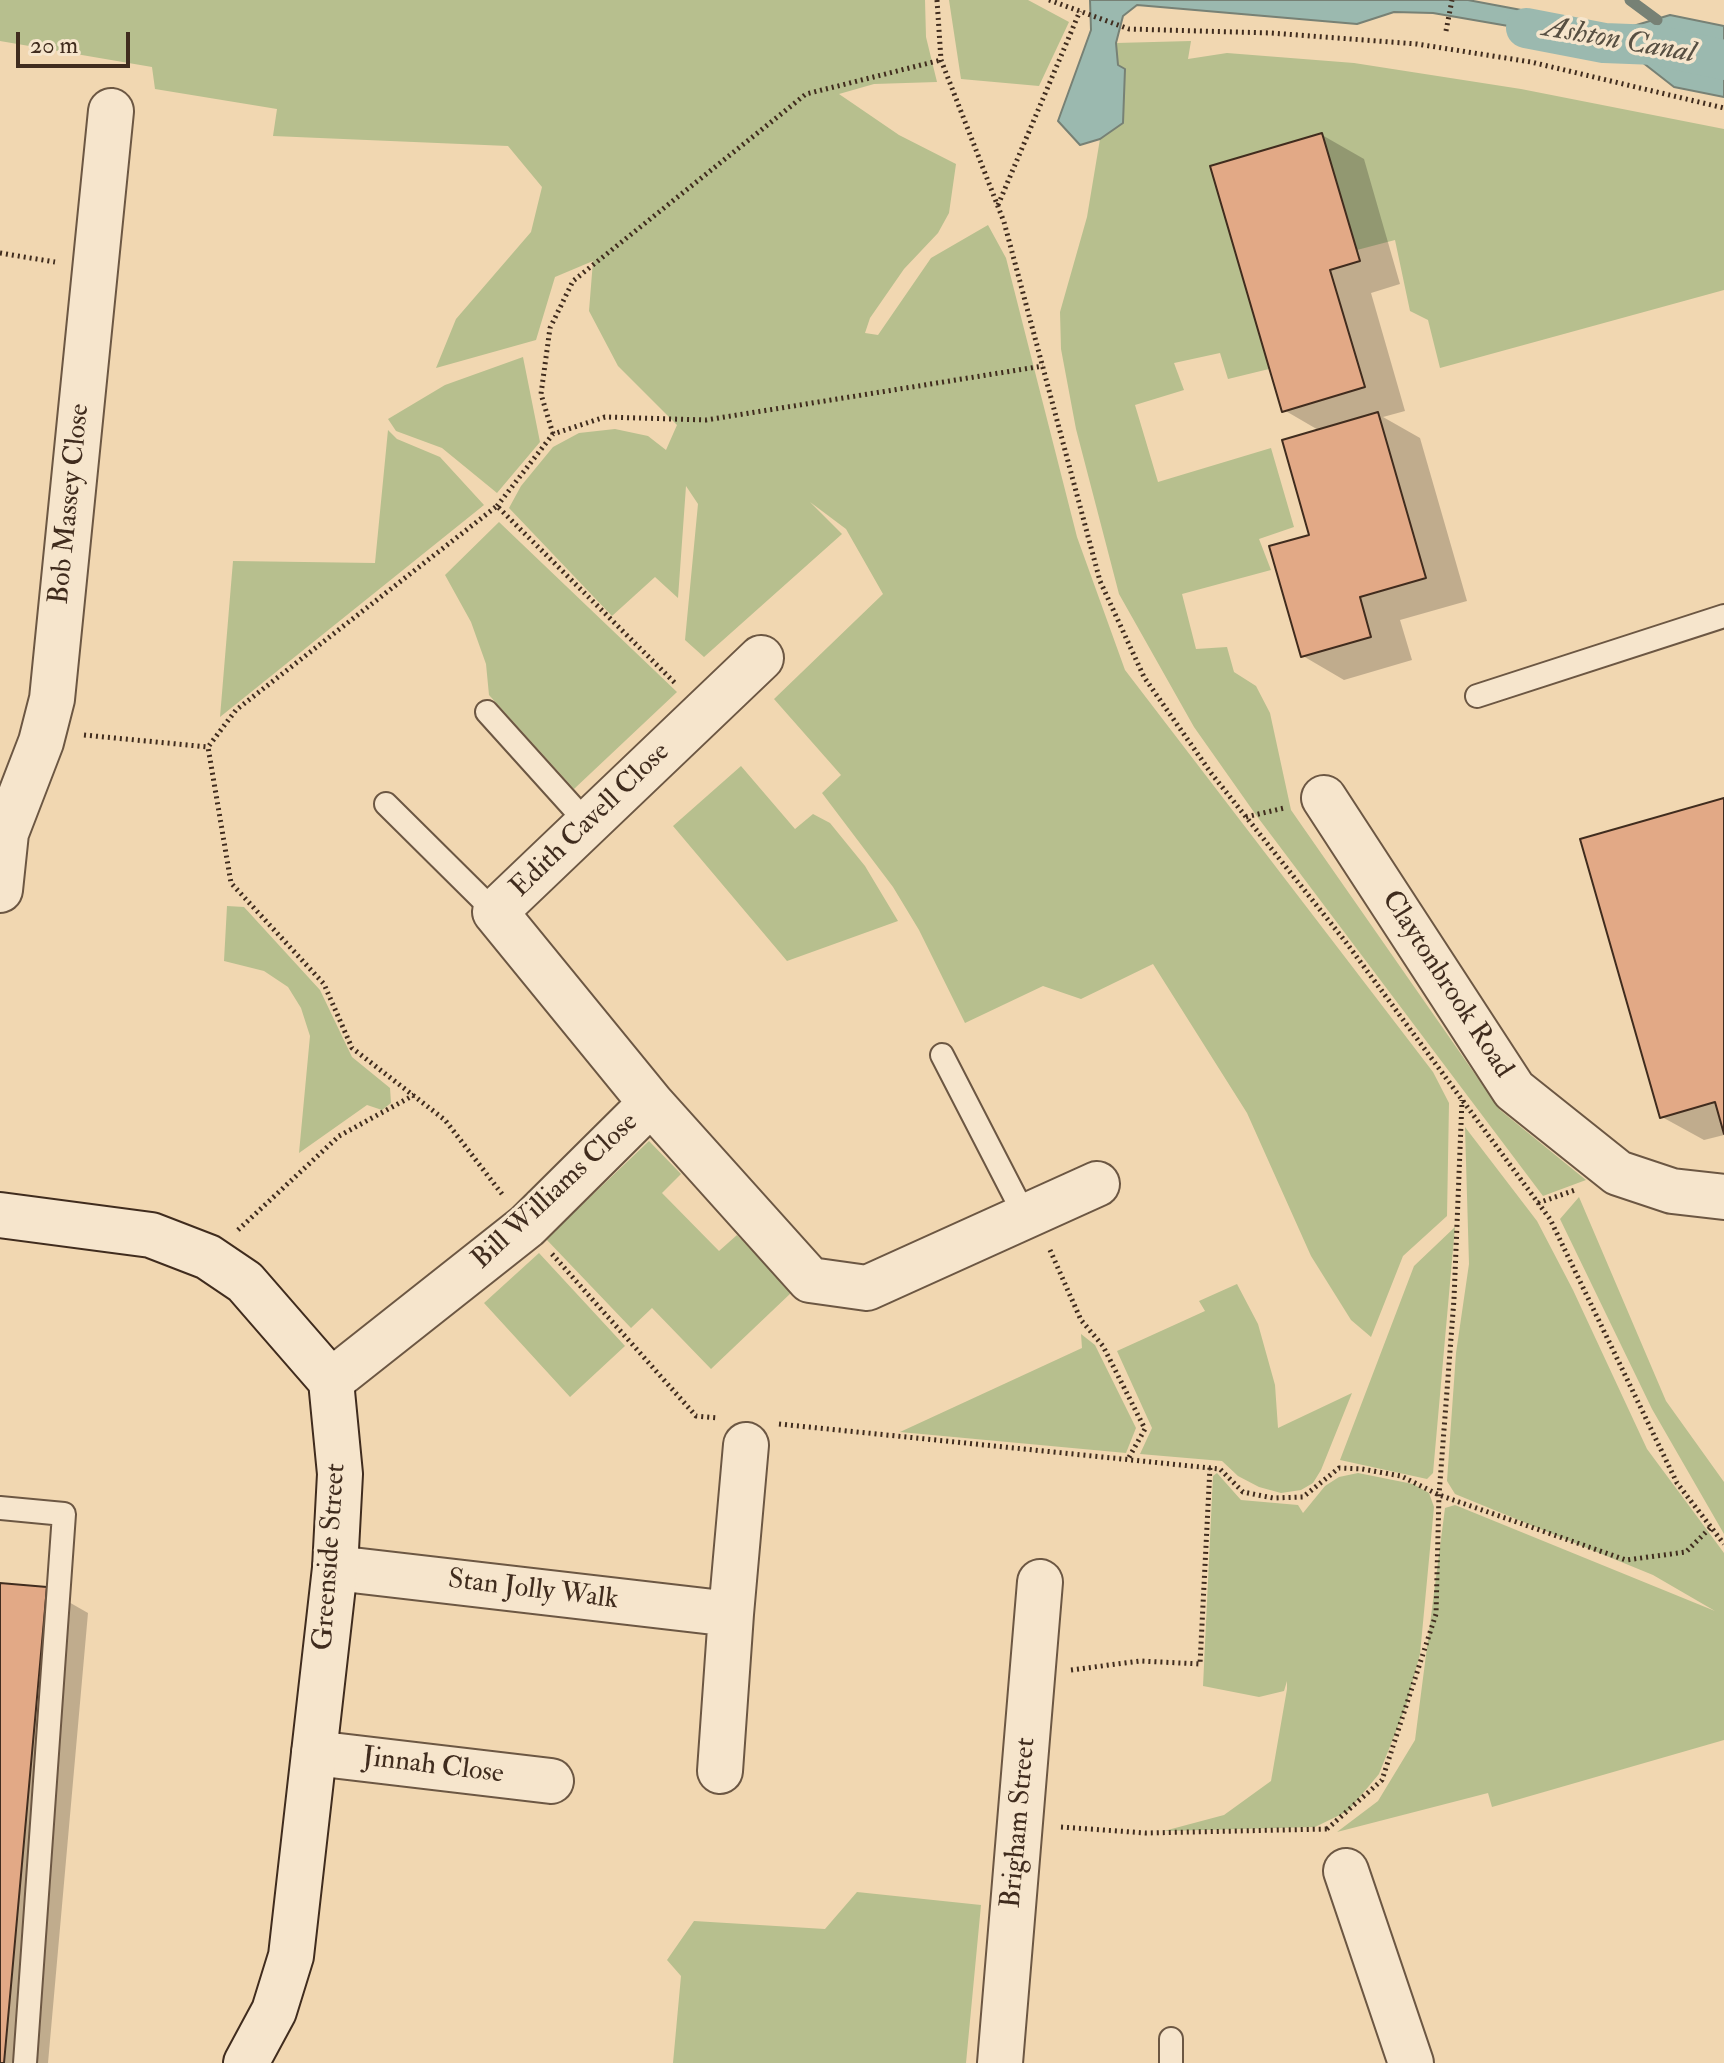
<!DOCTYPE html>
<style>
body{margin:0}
#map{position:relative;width:1724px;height:2063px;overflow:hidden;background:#f1d7b1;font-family:"IM FELL Double Pica",serif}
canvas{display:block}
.scale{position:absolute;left:16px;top:32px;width:114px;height:36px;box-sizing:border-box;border:4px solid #402c1e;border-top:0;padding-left:10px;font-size:24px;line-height:28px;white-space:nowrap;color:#402c1e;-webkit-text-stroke:6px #f6e5cc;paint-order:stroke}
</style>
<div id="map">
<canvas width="1724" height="2063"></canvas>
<div class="scale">20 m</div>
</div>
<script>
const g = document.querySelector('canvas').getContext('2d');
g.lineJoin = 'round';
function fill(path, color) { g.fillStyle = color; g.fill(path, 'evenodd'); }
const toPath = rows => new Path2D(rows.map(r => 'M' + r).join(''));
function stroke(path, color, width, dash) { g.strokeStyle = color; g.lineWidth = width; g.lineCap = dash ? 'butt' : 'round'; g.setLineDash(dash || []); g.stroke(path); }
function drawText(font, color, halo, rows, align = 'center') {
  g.font = font + ' "IM FELL Double Pica",serif'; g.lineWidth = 7; g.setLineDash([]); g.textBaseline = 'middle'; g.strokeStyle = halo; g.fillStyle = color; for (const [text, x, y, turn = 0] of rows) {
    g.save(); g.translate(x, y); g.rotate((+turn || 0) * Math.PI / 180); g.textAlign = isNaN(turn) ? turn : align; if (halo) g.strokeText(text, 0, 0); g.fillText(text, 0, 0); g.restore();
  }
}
const green = toPath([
 [0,0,925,0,926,37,937,82,874,84,839,94,899,135,956,164,949,213,938,233,904,269,870,318,865,333,878,335,931,258,988,225,1006,258,1077,537,1125,670,1433,1072,1449,1103,1447,1216,1403,1256,1371,1337,1351,1320,1311,1256,1247,1113,1153,964,1081,999,1043,986,965,1023,919,930,893,887,822,793,841,775,774,699,883,594,846,529,810,502,842,534,704,657,685,640,698,504,686,486,678,598,655,577,612,616,509,508,521,486,553,447,579,433,615,429,648,436,666,450,677,425,618,366,589,311,593,261,555,277,536,340,436,368,456,319,531,232,542,187,508,146,273,136,277,109,155,89,152,67,0,41],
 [949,0,1028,0,1069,22,1039,86,961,79],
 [1191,41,1188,59,1227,53,1354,63,1521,89,1724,129,1724,290,1440,368,1428,320,1410,311,1395,240,1357,250,1322,133,1210,166,1269,369,1228,379,1220,353,1174,363,1184,390,1135,405,1158,482,1271,448,1294,527,1259,539,1271,570,1182,594,1196,649,1227,647,1234,672,1256,686,1270,713,1291,810,1500,1110,1586,1180,1543,1196,1256,815,1194,727,1119,594,1076,429,1061,349,1060,312,1087,217,1100,139,1123,123,1125,69,1118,65,1116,43],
 [523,357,540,442,497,493,442,448,396,431,388,419,445,385],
 [388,430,397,439,440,457,484,505,220,717,233,561,375,563],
 [499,522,677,692,574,789,489,695,486,664,471,622,445,575],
 [741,766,795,829,813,814,830,823,865,866,898,921,787,961,673,826],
 [227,906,244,907,320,990,352,1057,390,1088,391,1103,382,1110,367,1105,299,1153,310,1036,301,1008,288,987,264,971,224,961],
 [1465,1127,1537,1221,1573,1290,1647,1449,1724,1553,1724,1740,1492,1807,1488,1793,1337,1832,1378,1801,1415,1740,1445,1508,1455,1505,1715,1611,1653,1575,1455,1494,1447,1481,1456,1353,1469,1264],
 [649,1141,681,1174,662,1193,719,1251,737,1235,792,1292,711,1369,652,1308,631,1328,546,1239],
 [1579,1197,1666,1401,1724,1482,1724,1534,1652,1409,1560,1219],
 [1455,1227,1433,1473,1427,1479,1340,1460,1414,1266],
 [539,1253,625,1346,570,1397,484,1303],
 [1237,1284,1258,1324,1275,1385,1278,1428,1352,1393,1321,1470,1313,1483,1301,1490,1281,1493,1259,1487,1238,1476,1222,1461,1140,1454,1152,1428,1117,1351,1205,1311,1199,1301],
 [1081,1334,1095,1345,1136,1428,1126,1453,900,1432,1082,1348],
 [1217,1473,1241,1500,1298,1505,1303,1513,1325,1486,1339,1477,1358,1473,1413,1484,1429,1493,1434,1507,1420,1654,1406,1706,1379,1774,1348,1811,1315,1827,1164,1831,1224,1815,1271,1781,1287,1689,1287,1681,1284,1691,1259,1697,1203,1686,1213,1476],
 [857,1892,981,1905,966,2063,673,2063,681,1976,667,1960,694,1921,825,1929]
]);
const water = toPath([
 [1090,0,1468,0,1623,29,1670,15,1724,26,1724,97,1674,87,1633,55,1607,43,1433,13,1394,12,1357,24,1137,5,1123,16,1116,43,1118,65,1125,69,1123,123,1100,139,1080,145,1058,121,1091,30,1090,0]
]);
const shadow = toPath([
 [1322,135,1364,159,1400,284,1371,293,1405,411,1383,417,1420,438,1467,601,1400,620,1412,660,1344,680,1303,656,1320,431,1284,410],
 [1724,800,1724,1135,1704,1140,1662,1117],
 [0,1585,46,1589,88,1613,48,2063,0,2063]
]);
const stream = toPath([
 [1630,0,1657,20]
]);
const canal = toPath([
 [1526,28,1604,43,1656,45,1724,60]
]);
const building = toPath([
 [1322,133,1360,261,1330,270,1365,387,1282,412,1210,166,1322,133],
 [1378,412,1426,578,1360,597,1371,637,1301,657,1269,546,1309,535,1282,440,1378,412],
 [1724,798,1724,1134,1715,1102,1660,1118,1580,839,1724,798],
 [0,1583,47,1587,4,2063,0,2063,0,1583]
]);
const path = toPath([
 [937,0,941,60,1004,222,1100,581,1144,677,1211,773,1345,941,1550,1219,1677,1483,1724,1544],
 [1049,0,1129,29,1271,33,1417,44,1531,62,1724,108],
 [1446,31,1452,0],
 [998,205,1080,11],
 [0,253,55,262],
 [553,434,541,394,550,328,573,281,806,94,941,60],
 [497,506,553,434,605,417,706,420,1043,366],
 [84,735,208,747],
 [1246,817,1284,808],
 [502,1194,445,1120,352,1048,324,984,231,883,208,747,236,710,497,506,676,684],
 [1538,1203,1575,1190],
 [238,1230,339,1136,414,1095],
 [1050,1250,1081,1320,1103,1346,1145,1429,1128,1459],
 [552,1254,696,1416,718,1418],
 [779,1424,1220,1469,1243,1492,1273,1498,1303,1497,1339,1468,1362,1469,1401,1476,1439,1495,1626,1560,1686,1552,1711,1527],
 [1071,1670,1140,1661,1200,1664,1210,1467],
 [1061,1827,1146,1833,1327,1829,1329,1832],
 [1327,1829,1382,1780,1436,1614,1439,1495,1454,1299,1462,1100]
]);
const lane = toPath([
 [1477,696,1724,616],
 [487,712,588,824],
 [386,804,495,912],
 [942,1055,1025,1216],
 [0,1508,64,1514,25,2063],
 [1171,2039,1171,2063]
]);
const street = toPath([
 [1324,798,1514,1090,1618,1173,1672,1191,1724,1197],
 [0,890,6,833,41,742,52,699,111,111],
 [651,1103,495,912,761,658],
 [331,1381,527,1226,651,1103,810,1280,867,1288,1097,1184],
 [335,1568,731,1614,720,1771],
 [731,1614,746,1445],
 [314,1753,551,1781],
 [1346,1871,1411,2063],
 [1000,2063,1040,1582]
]);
const secondary = toPath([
 [0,1215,151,1235,208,1257,245,1282,331,1381,340,1474,335,1568,291,1956,274,2011,246,2063]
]);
const streetNames = [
 ["Bob Massey Close",71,504,-84],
 ["Edith Cavell Close",591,821,-44],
 ["Claytonbrook Road",1446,985,57],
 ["Bill Williams Close",556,1192,-43],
 ["Greenside Street",331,1557,-86],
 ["Stan Jolly Walk",533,1591,7],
 ["Jinnah Close",433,1767,7],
 ["Brigham Street",1020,1823,-85]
];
const waterNames = [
 ["Ashton Canal",1619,42,10]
];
fill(green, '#b7bf8e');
fill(water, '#9bb9af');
stroke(water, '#778175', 2);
fill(shadow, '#0003');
stroke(stream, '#778175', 11);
stroke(canal, '#9bb9af', 40);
fill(building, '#e2a986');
stroke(building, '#402c1e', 2);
stroke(lane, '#6c5743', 26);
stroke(street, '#6c5743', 48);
stroke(secondary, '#402c1e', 48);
stroke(path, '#402c1e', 5, [2, 4]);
stroke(lane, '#f6e5cc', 22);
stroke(street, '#f6e5cc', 44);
stroke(secondary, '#f6e5cc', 44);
drawText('28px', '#402c1e', '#f6e5cc', streetNames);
drawText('italic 30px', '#574f42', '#f6e5cc', waterNames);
</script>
